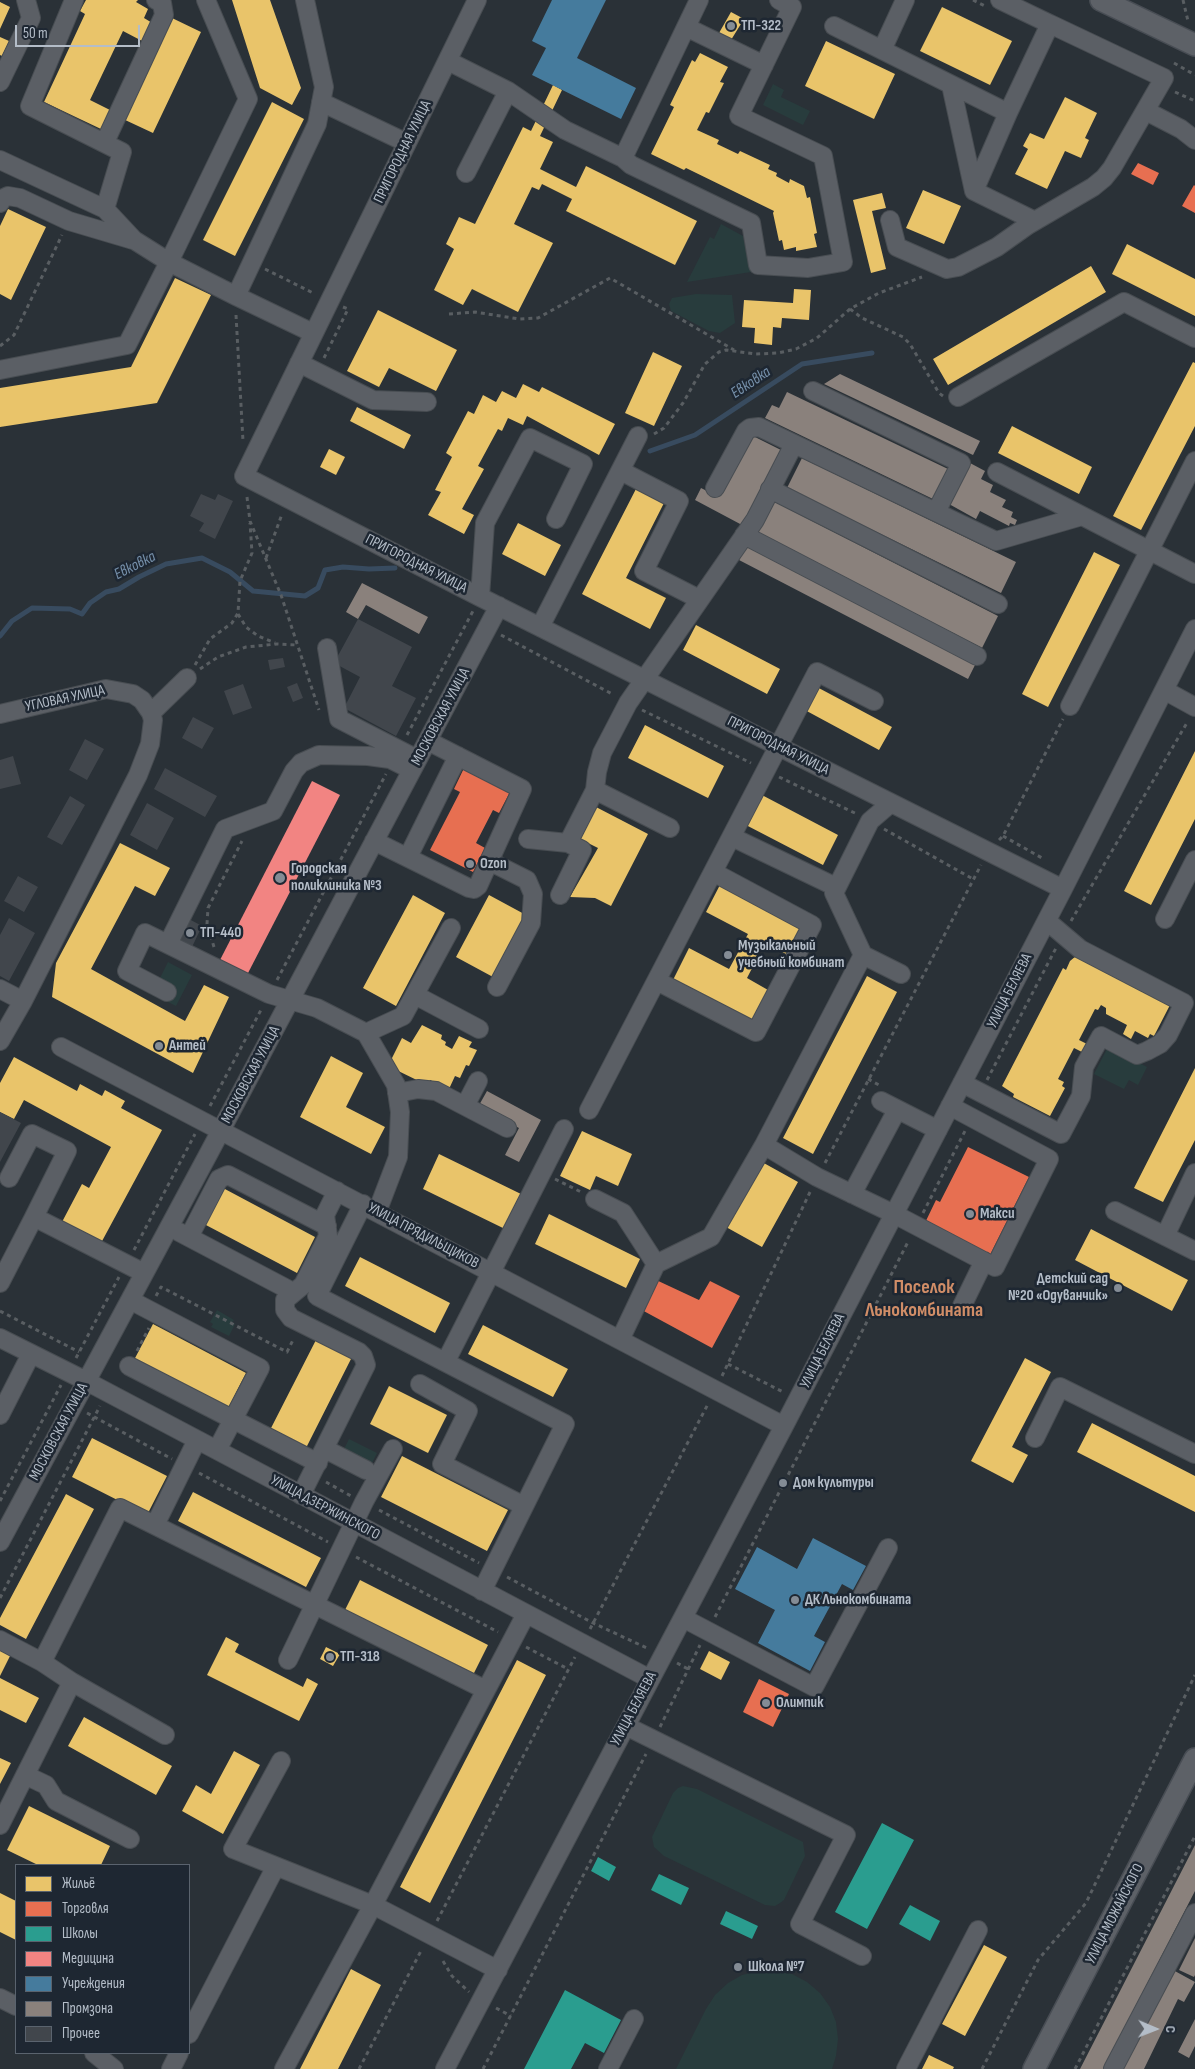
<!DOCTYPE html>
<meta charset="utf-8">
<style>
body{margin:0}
#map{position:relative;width:1195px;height:2069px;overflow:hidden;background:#2a3137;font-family:"Sofia Sans Condensed",sans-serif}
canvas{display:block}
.legend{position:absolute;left:15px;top:1864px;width:175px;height:190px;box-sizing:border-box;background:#1e2732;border:1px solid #5a636e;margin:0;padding:6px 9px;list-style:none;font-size:15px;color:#b4bdc8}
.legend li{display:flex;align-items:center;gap:10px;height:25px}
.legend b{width:25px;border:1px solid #5a636e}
.north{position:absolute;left:1130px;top:2004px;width:50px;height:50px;-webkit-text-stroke:4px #1e2732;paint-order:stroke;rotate:91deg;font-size:14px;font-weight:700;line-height:20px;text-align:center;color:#b4bdc8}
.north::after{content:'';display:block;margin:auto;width:18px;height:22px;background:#b4bdc8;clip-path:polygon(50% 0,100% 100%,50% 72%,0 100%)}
.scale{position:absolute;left:15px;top:25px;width:125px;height:22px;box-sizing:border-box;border:2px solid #b4bdc8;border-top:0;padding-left:6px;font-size:15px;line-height:18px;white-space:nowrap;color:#b4bdc8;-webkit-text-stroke:4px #1e2732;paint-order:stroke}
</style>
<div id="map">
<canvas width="1195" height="2069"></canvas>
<ul class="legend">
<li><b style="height:14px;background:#e9c46a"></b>Жильё</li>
<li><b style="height:14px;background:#e76f51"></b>Торговля</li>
<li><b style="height:14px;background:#2a9d8f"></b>Школы</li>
<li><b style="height:14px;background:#f28482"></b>Медицина</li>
<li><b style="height:14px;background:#457b9d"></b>Учреждения</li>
<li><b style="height:14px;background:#8a817c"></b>Промзона</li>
<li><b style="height:14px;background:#41464c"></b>Прочее</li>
</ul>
<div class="north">С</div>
<div class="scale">50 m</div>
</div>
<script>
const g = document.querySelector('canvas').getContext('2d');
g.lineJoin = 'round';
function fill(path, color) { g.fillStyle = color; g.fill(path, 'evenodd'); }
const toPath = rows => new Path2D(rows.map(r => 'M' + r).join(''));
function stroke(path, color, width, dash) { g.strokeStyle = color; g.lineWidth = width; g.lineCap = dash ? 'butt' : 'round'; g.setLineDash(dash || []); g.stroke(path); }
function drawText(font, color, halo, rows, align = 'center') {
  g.font = font + ' "Sofia Sans Condensed",sans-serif'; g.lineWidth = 5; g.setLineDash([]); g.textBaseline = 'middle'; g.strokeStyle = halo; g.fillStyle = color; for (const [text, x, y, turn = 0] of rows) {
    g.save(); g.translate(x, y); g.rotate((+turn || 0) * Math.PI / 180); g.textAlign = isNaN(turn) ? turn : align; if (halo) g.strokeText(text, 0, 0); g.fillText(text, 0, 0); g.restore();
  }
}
const green = toPath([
 [773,84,784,90,781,97,810,111,803,125,763,105],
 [721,224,743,236,751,272,687,282,710,237,714,239],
 [696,294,732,295,735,323,720,333,709,331,671,311,669,304,672,298],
 [168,962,192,975,176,1006,152,994],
 [1108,1047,1147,1067,1138,1085,1129,1080,1124,1089,1094,1074],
 [217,1310,234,1320,232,1323,235,1324,229,1336,211,1327,213,1324,210,1322],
 [349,1439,377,1453,371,1465,343,1451],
 [683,1786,697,1789,803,1842,805,1856,784,1900,780,1903,775,1906,765,1905,664,1856,654,1847,652,1837,673,1793,678,1788],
 [759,1971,775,1971,792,1974,807,1982,820,1993,830,2007,836,2022,838,2039,836,2056,832,2069,676,2069,706,2009,715,1995,728,1983,742,1975]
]);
const homes = toPath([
 [86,0,138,0,136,2,148,9,144,18,154,24,144,42,123,31,90,100,110,110,101,129,44,102,85,14,80,11],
 [232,0,270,0,301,88,292,105,260,88],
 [0,2,10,7,0,29],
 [942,7,1012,41,990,85,920,51],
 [731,12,744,19,731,40,719,33],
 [172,18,201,32,153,133,123,119],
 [0,37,9,41,2,56,0,55],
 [826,41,895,74,874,119,805,86],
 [700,53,728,67,720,82,724,83,709,113,706,112,697,130,719,140,717,144,738,154,740,151,770,165,768,169,777,173,776,176,789,183,790,179,804,186,807,198,810,197,817,233,814,234,817,247,796,251,796,247,784,250,782,240,779,241,773,213,774,211,686,168,684,170,651,154,674,107,670,105,692,60,695,62],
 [553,85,562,90,540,136,553,142,540,169,576,187,586,166,697,221,675,265,566,211,572,199,542,184,539,190,532,187,514,224,553,243,518,312,472,289,463,305,434,290,454,249,446,244,459,217,475,224,523,127,531,131],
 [1065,97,1097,113,1085,138,1089,140,1081,158,1065,151,1047,189,1015,174,1028,149,1023,146,1030,133,1044,139],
 [272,102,304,119,235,256,203,240],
 [923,190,961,206,944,244,906,228],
 [882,193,886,208,872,211,886,269,871,273,853,200],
 [8,209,46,227,11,300,0,294,0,226],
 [1127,244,1195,279,1195,316,1112,274],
 [1091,266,1106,292,948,385,933,359],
 [175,278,211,295,157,403,0,427,0,388,131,367],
 [794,289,811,290,809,320,782,318,781,328,773,327,772,345,754,343,755,328,742,327,744,300,793,303],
 [378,310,457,350,436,391,389,368,379,387,347,371],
 [653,352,682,366,654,426,625,413],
 [1193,362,1195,363,1195,426,1141,530,1113,516],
 [523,384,539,392,542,387,615,424,599,455,527,416,523,425,508,418,502,431,498,429,478,466,484,469,462,509,474,515,464,534,428,515,441,492,435,490,452,457,446,453,468,411,474,414,483,395,496,402,502,391,516,398],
 [357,407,411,435,404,449,350,421],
 [1012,426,1092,467,1079,494,998,453],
 [329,449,345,457,336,475,320,467],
 [637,487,665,501,626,578,666,598,650,629,582,594],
 [518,523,561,545,545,576,502,554],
 [1094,552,1120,565,1048,707,1022,694],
 [696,625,780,669,767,694,683,650],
 [815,686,892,727,879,750,803,709],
 [645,725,724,766,708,798,628,758],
 [1195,751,1195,819,1151,905,1124,891],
 [760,794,838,835,823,865,744,824],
 [596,807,648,834,611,906,595,898,570,897,598,848,580,839],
 [120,843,170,868,155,896,135,886,91,969,185,1021,204,985,229,997,193,1073,52,997,56,963],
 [722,881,803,925,788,955,765,943,747,978,768,990,751,1022,673,980,689,948,729,969,748,934,706,912],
 [413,895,445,913,396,1006,363,988],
 [489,895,526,915,493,977,456,957],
 [1076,956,1170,1005,1154,1036,1150,1034,1148,1038,1135,1031,1131,1039,1123,1034,1127,1025,1106,1014,1106,1008,1101,1005,1098,1010,1095,1009,1079,1040,1087,1044,1082,1052,1074,1048,1058,1079,1064,1082,1062,1086,1065,1088,1050,1116,1013,1097,1014,1094,1002,1086,1063,968,1066,970,1070,961],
 [867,976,897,992,813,1154,783,1138],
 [422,1025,442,1035,441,1039,446,1042,445,1045,452,1049,459,1036,472,1042,469,1047,477,1050,469,1066,466,1065,460,1078,455,1076,449,1089,430,1080,427,1085,388,1066,402,1038,411,1043],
 [331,1056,363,1073,346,1107,385,1127,371,1154,300,1117],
 [14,1057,77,1091,80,1084,102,1096,105,1090,125,1101,121,1108,162,1130,101,1243,62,1222,82,1184,89,1188,111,1147,24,1100,14,1119,0,1112,0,1083],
 [1195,1068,1195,1140,1163,1202,1134,1188],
 [582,1131,632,1154,618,1186,596,1176,590,1190,560,1176],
 [439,1154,521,1194,505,1229,423,1189],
 [762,1162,798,1182,762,1247,726,1227],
 [223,1188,315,1237,297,1273,204,1224],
 [549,1214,640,1259,626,1288,535,1244],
 [1091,1229,1188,1280,1172,1311,1075,1260],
 [360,1257,450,1303,435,1333,345,1286],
 [153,1324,246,1373,228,1408,134,1360],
 [483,1325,568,1369,553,1397,468,1354],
 [317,1338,352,1357,305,1450,269,1432],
 [1025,1358,1051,1372,1012,1447,1028,1455,1013,1483,971,1461],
 [389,1386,447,1415,428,1453,370,1424],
 [1092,1423,1195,1476,1195,1512,1077,1452],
 [92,1438,167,1476,147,1515,72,1477],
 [402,1456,508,1510,487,1551,381,1497],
 [193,1492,321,1558,306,1587,178,1521],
 [66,1494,94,1509,26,1639,0,1625,0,1618],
 [360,1580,488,1645,473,1675,345,1610],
 [226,1637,239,1644,235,1652,303,1687,307,1678,318,1684,299,1721,207,1675],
 [326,1647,340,1654,333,1666,320,1659],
 [0,1650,10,1656,0,1676],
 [709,1651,730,1662,721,1680,700,1669],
 [517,1660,546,1675,430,1903,400,1887],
 [0,1678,39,1698,26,1723,0,1710],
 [84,1717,172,1766,156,1795,68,1746],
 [234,1751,260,1765,223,1834,182,1811,196,1785,211,1794],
 [0,1758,11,1763,0,1784],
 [29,1806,110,1846,101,1865,38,1865,7,1850],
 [0,1893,16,1901,16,1940,0,1932],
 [984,1945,1007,1957,965,2036,942,2024],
 [351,1969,381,1985,338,2069,300,2069],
 [929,2055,954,2067,953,2069,922,2069]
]);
const shops = toPath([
 [1138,163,1159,173,1153,185,1131,174],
 [1194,185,1195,186,1195,213,1182,206],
 [465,766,511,790,499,813,493,810,476,843,485,848,473,872,430,850,460,792,454,789],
 [968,1147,1029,1177,988,1259,923,1227,936,1200,940,1202],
 [654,1279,699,1300,710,1281,740,1296,712,1348,640,1309],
 [759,1679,789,1694,773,1727,743,1712]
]);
const schools = toPath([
 [882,1823,914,1840,867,1929,835,1912],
 [598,1857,616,1867,609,1881,591,1871],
 [659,1874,689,1888,681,1905,651,1890],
 [910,1905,940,1921,930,1941,899,1924],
 [726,1911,758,1926,752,1939,720,1924],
 [565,1990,621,2020,604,2053,585,2043,571,2069,524,2069]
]);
const health = toPath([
 [312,781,340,795,247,975,220,960]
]);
const public = toPath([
 [552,0,606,0,577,58,636,88,621,119,532,75,546,48,532,41],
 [813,1538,866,1566,853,1590,842,1584,814,1636,825,1642,810,1671,758,1643,775,1610,735,1589,757,1547,797,1569]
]);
const industry = toPath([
 [840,374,980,441,973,455,824,384],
 [787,392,948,469,933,499,765,418,772,405,779,408],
 [751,435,781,450,742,525,695,500,701,488,719,497],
 [802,458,1016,562,1001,593,787,488],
 [970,463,985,471,981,479,993,485,990,492,1006,500,1002,507,1013,512,1011,517,1017,520,1015,525,1010,523,1009,526,980,511,976,519,949,504],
 [773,501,998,616,982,648,757,532],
 [746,546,975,665,968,679,739,560],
 [362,583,428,617,419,634,366,605,358,619,346,612],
 [487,1091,541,1120,519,1162,505,1155,519,1128,478,1107],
 [1195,1845,1195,1891,1103,2069,1080,2069],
 [1195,1938,1195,1975,1194,1977,1179,1970],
 [1173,1970,1195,1982,1184,2002,1178,1999,1144,2069,1123,2069],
 [1195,2019,1195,2046,1189,2058,1178,2052]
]);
const stream = toPath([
 [650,451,695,435,802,364,872,353],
 [0,636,12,621,32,608,70,609,82,614,90,603,106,592,119,589,139,577,166,564,202,558,230,572,253,591,305,596,318,588,325,570,343,567,369,569,395,568]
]);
const building = toPath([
 [201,494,215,500,218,494,233,501,215,539,199,531,204,523,190,516],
 [358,619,412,647,392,686,416,698,396,736,344,708,360,677,334,663],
 [283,658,285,667,270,670,268,660],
 [297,683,303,698,293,702,287,687],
 [243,684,252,708,233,715,224,691],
 [193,717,214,728,202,749,182,738],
 [85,739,104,749,87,780,69,770],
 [13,756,21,784,0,789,0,760],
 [165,768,217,796,205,817,154,789],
 [70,796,85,805,62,845,47,837],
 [147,803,174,818,157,850,130,835],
 [18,876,38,887,24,912,4,901],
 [9,918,35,933,9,981,0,976,0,935],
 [189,919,202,926,192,947,178,939],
 [0,1112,21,1123,0,1162]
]);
const path = toPath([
 [973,0,985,6],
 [1183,0,1188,21],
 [1174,63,1195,75],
 [1175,92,1195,101],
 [265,269,315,294],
 [850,309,862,318,903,337,910,344,939,393,943,396],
 [449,314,475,312,519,319,538,318,610,278,734,350],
 [236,315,243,441],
 [0,346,14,335,62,235],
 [324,358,348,309,343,307],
 [654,434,664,428,683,403,705,364,719,352,726,350,756,354,778,353,796,349,817,338,850,309,879,293,922,277],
 [247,497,250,521,281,595,319,710],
 [266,558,282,514],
 [238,614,246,627,258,636,275,643],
 [501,635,614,695],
 [195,665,210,639,232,623,238,613,240,581,252,553,250,523],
 [200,669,218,657,246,647,277,644,297,645],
 [642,710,751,763],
 [407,735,473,611],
 [779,777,857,814],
 [884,829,973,879],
 [1003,836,1042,858],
 [999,840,1003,836,1063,719],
 [1071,921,1188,721],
 [214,947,207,924,208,908,242,841],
 [277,980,386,774],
 [868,1079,879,1085],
 [987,1080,1056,948],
 [210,1106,262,1008],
 [825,1163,981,865],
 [555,1179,581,1192],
 [923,1213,965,1131],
 [134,1250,195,1134],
 [156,1296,161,1287,287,1352,294,1338],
 [0,1311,79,1352],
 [137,1351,149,1328],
 [76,1358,119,1277],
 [728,1364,785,1393],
 [722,1376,811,1190],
 [87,1413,172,1459],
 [199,1473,328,1542],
 [326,1482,351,1496],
 [0,1501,61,1385],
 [379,1510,479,1563],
 [356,1557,498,1632],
 [507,1577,593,1623,649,1649],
 [0,1598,100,1406],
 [715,1617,909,1240],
 [590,1629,708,1404],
 [526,1647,568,1669],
 [677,1663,688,1669],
 [660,1727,700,1645],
 [437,1921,575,1657],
 [443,1961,452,1976,469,1992],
 [496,2008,511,2016],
 [359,2069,422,1949],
 [483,2069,646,1754],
 [982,2069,1038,1960,1086,1903,1195,1675],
 [1075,2069,1195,1836]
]);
const minor = toPath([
 [74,0,30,106,122,152,105,209,134,240,169,262,248,99,206,0],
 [477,0,244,476,480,597,1063,889],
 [834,26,1008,113,1050,24,1000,0],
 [686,27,764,65],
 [882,50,905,0],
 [448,61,508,91,565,130,623,158,631,165,751,223,758,265,808,268,843,262,823,156,739,116,792,7,779,0],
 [0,82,31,18,26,0],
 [951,85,974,191],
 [321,102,407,143],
 [1146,111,1181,129,1195,140],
 [1008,113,974,191,1035,221],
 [105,142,164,15,162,3,156,0],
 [623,158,699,0],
 [0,160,105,209],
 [466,173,508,91],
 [0,203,2,199,8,196,20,198,69,221,133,240],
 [890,220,897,247,947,269,958,267,997,247,1028,225,1093,187,1104,178,1112,168,1164,78,1050,24],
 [236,296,317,124,324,87,305,0],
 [299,363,373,400,427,402],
 [0,370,127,345,169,262,236,296,313,333],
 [813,391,961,463,936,512],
 [958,397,1124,302,1195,338],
 [621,471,679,501,644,571,699,599],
 [997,472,1195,574],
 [715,488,746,431,750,428,759,427,996,541,1082,516],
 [770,489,998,604],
 [744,535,977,656],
 [480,597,485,523,530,438,583,464,556,519],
 [540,627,638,436],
 [327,648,339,719,413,757],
 [1164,690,1195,707],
 [1070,706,1195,461],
 [0,714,106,689,133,694,142,700,151,713],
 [891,803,870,821,834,893,863,955,764,1145,817,1177,894,1214,995,1267,1049,1159,950,1106],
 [670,828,595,790,597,772,602,753,628,703,755,520,794,444],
 [732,837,836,887],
 [528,839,568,843],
 [374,841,469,888,474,889,478,886,522,789,428,741],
 [408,857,458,756],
 [489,861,527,880,533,894,531,923,497,987],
 [560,895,582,850,568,843,595,790],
 [1165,919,1195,860],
 [168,944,225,829,273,811,294,771,301,763,319,755,368,756,390,759,412,770],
 [863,955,901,974],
 [657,981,756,1032,812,925,713,872],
 [0,989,23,1001],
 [167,992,127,971,145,933,269,994,317,1008,366,1033,396,1085,400,1112,398,1157,377,1212],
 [415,995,479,1029],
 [366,1033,403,1016,451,928],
 [0,1041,23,1001,138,775,150,744,153,720,151,713,187,678],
 [61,1047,784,1426],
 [962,1083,1061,1134,1081,1096,1084,1067,1101,1036,1137,1055,1147,1051,1160,1044,1168,1035,1184,1003,1080,949,1047,921],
 [397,1093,418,1089,436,1091,507,1128],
 [881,1101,938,1130],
 [465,1106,478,1081],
 [589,1110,817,672,874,701],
 [9,1178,32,1134,67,1151,34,1217,144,1273],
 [852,1194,897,1110],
 [595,1199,623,1213,656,1264],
 [363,1204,317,1296,565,1424,482,1591],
 [1115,1211,1195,1251],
 [179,1232,293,1292],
 [1165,1236,1195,1173],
 [189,1237,219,1179,228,1175,327,1226],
 [0,1283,34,1217],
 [130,1300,260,1368,217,1450],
 [962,1306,984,1261],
 [0,1338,86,1381,650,1679],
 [620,1340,656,1264,711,1237,764,1145],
 [446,1361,564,1129],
 [129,1366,318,1463],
 [420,1384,468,1411,442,1464,524,1506],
 [0,1415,31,1354],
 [1035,1438,1060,1387,1195,1454],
 [325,1449,366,1470],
 [301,1495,366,1365,363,1356,359,1352,291,1318,285,1310,285,1300,303,1285,328,1236,325,1215,337,1191],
 [155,1525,197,1440],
 [0,1542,210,1151,499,606],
 [683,1618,814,1687,888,1548],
 [0,1640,42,1662,72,1682,165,1735],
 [288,1660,364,1502,393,1449],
 [42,1662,120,1508,486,1690],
 [626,1726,846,1835,800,1924,862,1956],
 [281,1761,233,1849,373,1905,284,2069],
 [25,1775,46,1785,56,1801,130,1839],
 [0,1825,72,1682],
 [498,1970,373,1905,526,1614],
 [0,1998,16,2006],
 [189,2034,275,1868],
 [94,2053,114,2069],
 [171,2069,179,2053],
 [445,2069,784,1426,1063,889,1195,629],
 [608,2069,634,2019],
 [906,2069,978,1930],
 [1113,2069,1195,1913]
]);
const major = toPath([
 [1101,0,1195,45],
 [1034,2069,1195,1759]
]);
const markers = [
 [731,26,5,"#848c95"],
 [470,864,5,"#848c95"],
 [280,878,6,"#848c95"],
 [190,933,5,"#848c95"],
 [728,955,5,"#848c95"],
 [159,1046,5,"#848c95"],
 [970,1214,5,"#848c95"],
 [1118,1288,5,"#848c95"],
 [783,1483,5,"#848c95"],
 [795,1600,5,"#848c95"],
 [330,1657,5,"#848c95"],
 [766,1703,5,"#848c95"],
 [738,1967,5,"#848c95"]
];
const poiNames = [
 ["ТП-322",741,26],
 ["Ozon",480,864],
 ["Городская",291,869],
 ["поликлиника №3",291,886],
 ["ТП-440",200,933],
 ["Музыкальный",738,946],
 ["учебный комбинат",738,963],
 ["Антей",169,1046],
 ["Макси",980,1214],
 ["Детский сад",1108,1279,"right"],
 ["№20 «Одуванчик»",1108,1296,"right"],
 ["Дом культуры",793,1483],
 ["ДК Льнокомбината",805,1600],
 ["ТП-318",340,1657],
 ["Олимпик",776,1703],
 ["Школа №7",748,1967]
];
const streetNames = [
 ["ПРИГОРОДНАЯ УЛИЦА",403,152,-64],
 ["ПРИГОРОДНАЯ УЛИЦА",416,564,27],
 ["УГЛОВАЯ УЛИЦА",65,699,-12],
 ["МОСКОВСКАЯ УЛИЦА",441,717,-62],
 ["ПРИГОРОДНАЯ УЛИЦА",778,746,27],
 ["УЛИЦА БЕЛЯЕВА",1010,991,-63],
 ["МОСКОВСКАЯ УЛИЦА",251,1075,-62],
 ["УЛИЦА ПРЯДИЛЬЩИКОВ",423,1236,28],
 ["УЛИЦА БЕЛЯЕВА",823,1351,-63],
 ["МОСКОВСКАЯ УЛИЦА",59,1432,-62],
 ["УЛИЦА ДЗЕРЖИНСКОГО",325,1508,28],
 ["УЛИЦА БЕЛЯЕВА",634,1709,-62],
 ["УЛИЦА МОЖАЙСКОГО",1115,1914,-63]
];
const waterNames = [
 ["Евковка",751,383,-34],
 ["Евковка",135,566,-27]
];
const districtNames = [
 ["Поселок",924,1288],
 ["Льнокомбината",924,1311]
];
fill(green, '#283c3d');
fill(homes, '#e9c46a');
fill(shops, '#e76f51');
fill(schools, '#2a9d8f');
fill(health, '#f28482');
fill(public, '#457b9d');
fill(industry, '#8a817c');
stroke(stream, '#384b5f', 5);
fill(building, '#41464c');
stroke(minor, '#484d52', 20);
stroke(major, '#484d54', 24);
stroke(path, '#595e62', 3, [4, 4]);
stroke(minor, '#5b5f65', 18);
stroke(major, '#5d6167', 21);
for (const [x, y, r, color] of markers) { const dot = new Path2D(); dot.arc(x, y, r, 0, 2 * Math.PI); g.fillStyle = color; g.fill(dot); stroke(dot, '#1e2732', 2); }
drawText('bold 15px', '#b4bdc8', '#1e2732', poiNames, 'left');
drawText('15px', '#b4bdc8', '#1e2732', streetNames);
drawText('italic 16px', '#7690aa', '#1e2732', waterNames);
drawText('bold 20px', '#d08d67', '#1e2732', districtNames);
</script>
